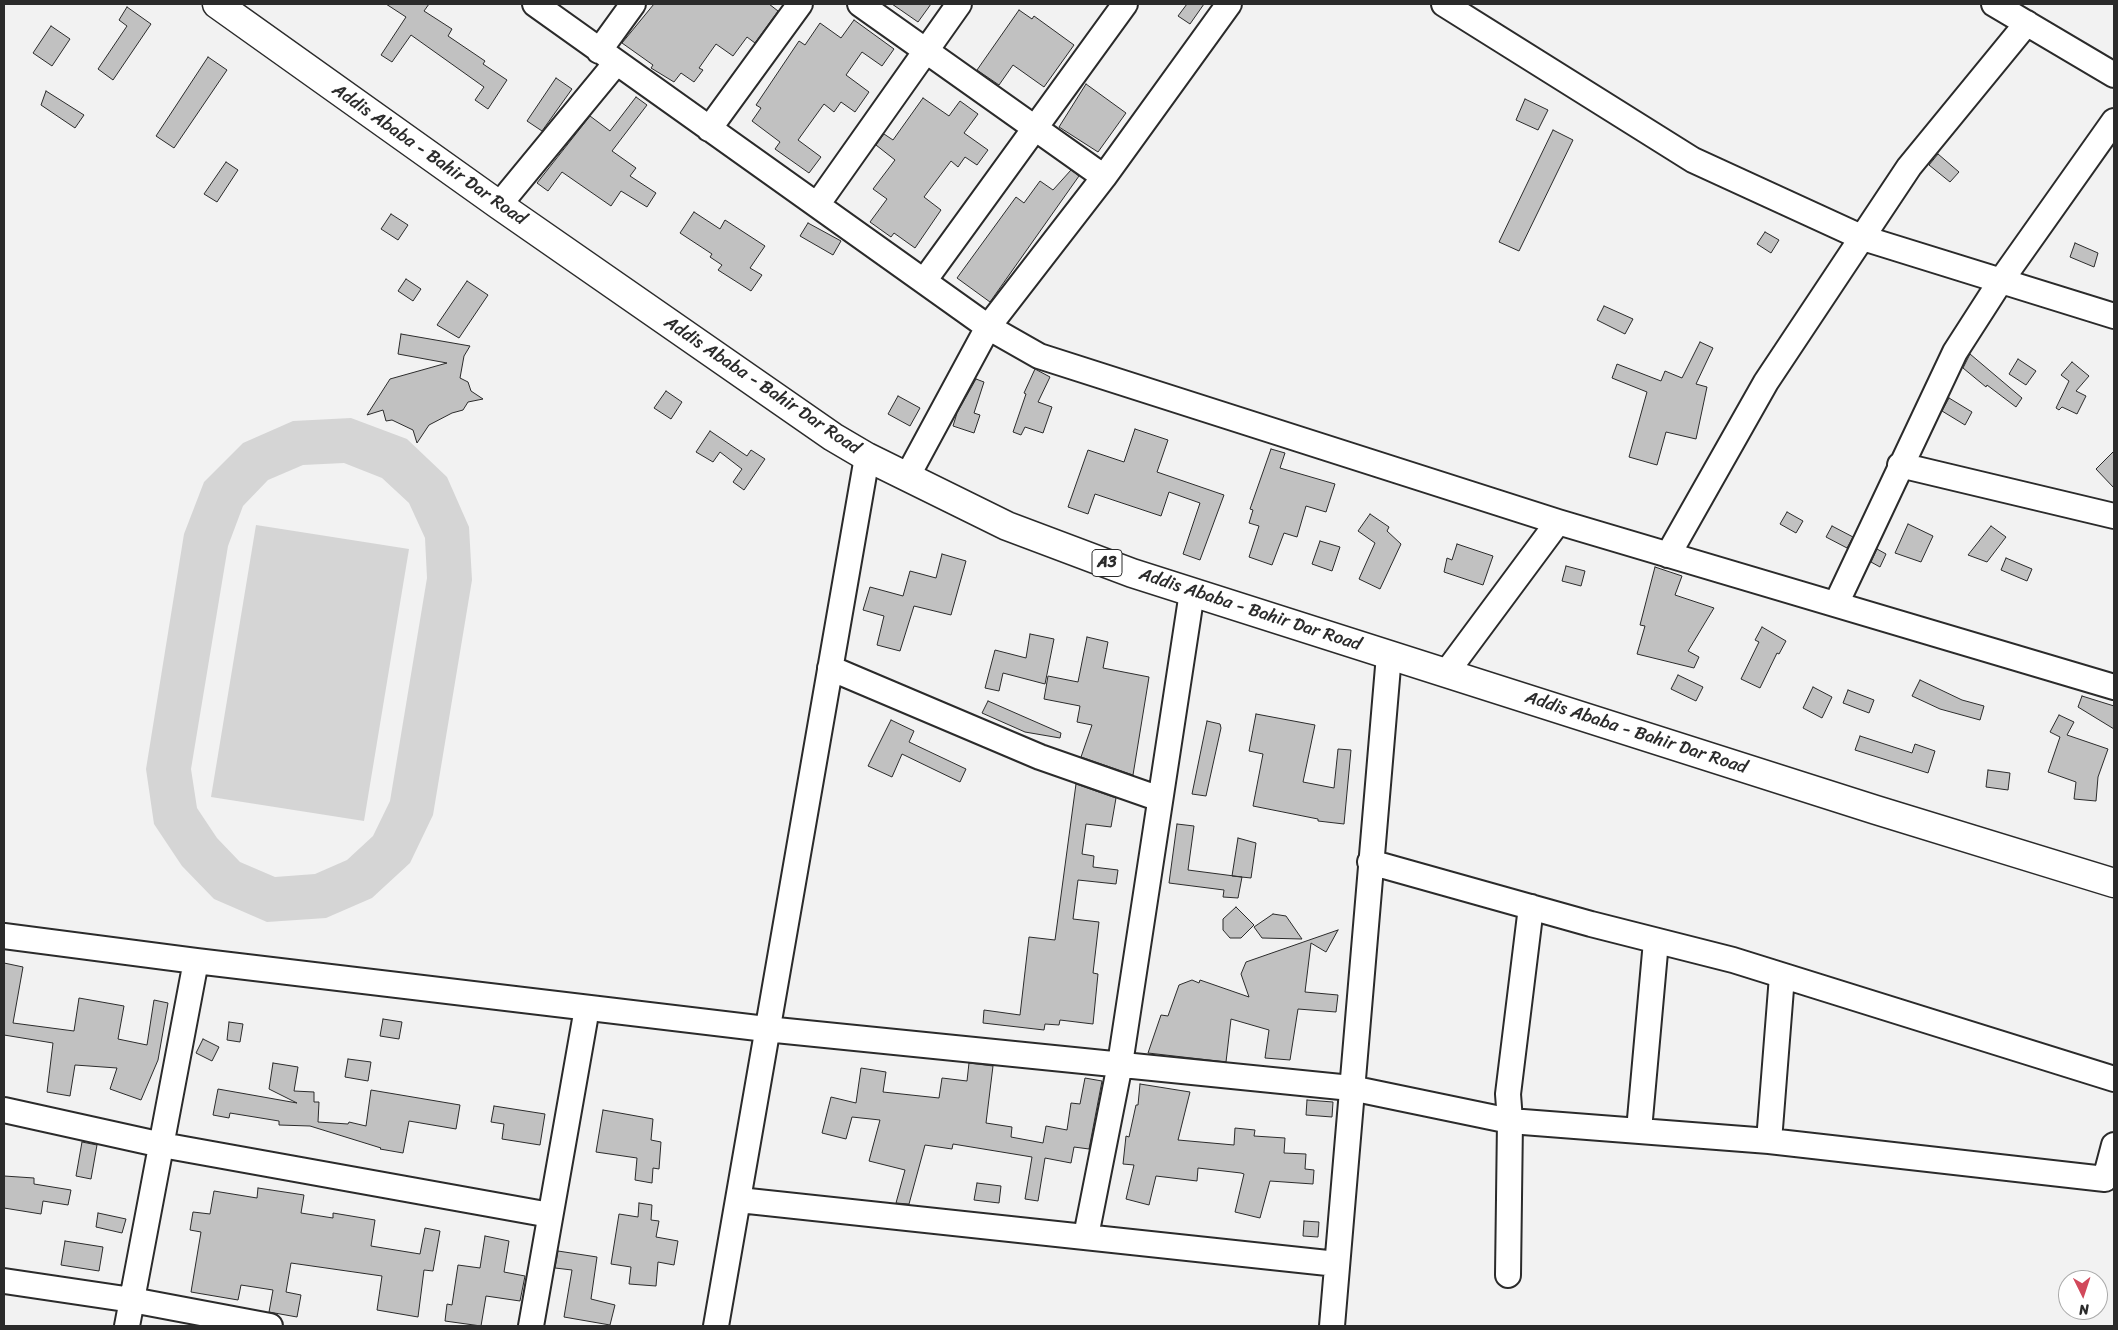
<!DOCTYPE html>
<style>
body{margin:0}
#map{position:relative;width:2118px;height:1330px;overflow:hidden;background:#f2f2f2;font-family:Sriracha,sans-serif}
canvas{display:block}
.frame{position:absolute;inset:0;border:5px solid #2b2b2b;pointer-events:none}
.north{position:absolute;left:2058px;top:1270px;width:50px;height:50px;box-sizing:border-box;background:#fff;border:1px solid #aaa;border-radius:50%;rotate:176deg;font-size:14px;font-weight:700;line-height:20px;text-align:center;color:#2b2b2b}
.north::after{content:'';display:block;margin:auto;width:18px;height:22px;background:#d1495b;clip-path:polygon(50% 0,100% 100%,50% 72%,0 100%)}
</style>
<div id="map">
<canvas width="2118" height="1330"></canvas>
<div class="frame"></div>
<div class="north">N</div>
</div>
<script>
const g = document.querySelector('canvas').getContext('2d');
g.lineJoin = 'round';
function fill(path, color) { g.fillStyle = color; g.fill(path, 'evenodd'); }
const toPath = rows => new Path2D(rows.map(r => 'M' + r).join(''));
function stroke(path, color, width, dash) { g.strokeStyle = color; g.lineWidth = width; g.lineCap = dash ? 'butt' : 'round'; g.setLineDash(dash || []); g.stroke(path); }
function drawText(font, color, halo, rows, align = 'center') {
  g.font = font + ' Sriracha,sans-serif'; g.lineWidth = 4; g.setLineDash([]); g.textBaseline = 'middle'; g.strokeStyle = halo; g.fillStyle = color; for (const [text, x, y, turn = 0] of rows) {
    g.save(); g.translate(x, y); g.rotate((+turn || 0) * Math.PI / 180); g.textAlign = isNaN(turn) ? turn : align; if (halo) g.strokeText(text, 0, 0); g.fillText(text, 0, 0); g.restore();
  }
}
const green = toPath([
 [351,418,407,439,447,477,469,527,472,580,433,815,410,863,372,898,326,918,267,922,214,899,182,866,154,824,146,769,184,534,204,482,243,443,293,421],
 [344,463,382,478,409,503,425,538,427,578,390,801,373,836,347,860,315,874,275,877,240,862,217,838,197,808,191,769,228,546,243,506,268,480,303,465],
 [256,525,409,549,364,821,211,797]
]);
const building = toPath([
 [386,4,429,4,424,11,452,29,448,36,485,61,483,64,507,80,488,109,475,100,484,87,411,35,392,62,381,55,406,17,386,4],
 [654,4,769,4,778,11,755,43,747,37,733,56,716,44,699,68,703,70,694,82,681,73,674,82,651,68,653,65,622,43,654,4],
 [892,4,931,4,918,22,892,4],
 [1187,4,1204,4,1190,24,1178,16,1187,4],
 [127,7,151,24,113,80,98,69,127,26,119,20,127,7],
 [1019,10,1032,19,1034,16,1074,45,1044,87,1013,65,999,85,977,70,1019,10],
 [854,20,894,49,882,66,862,52,846,75,869,92,855,112,841,102,834,112,824,104,798,140,821,157,809,173,775,149,780,142,752,121,761,108,756,105,799,41,805,45,820,23,841,38,854,20],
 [51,26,70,39,52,66,33,53,51,26],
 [208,57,227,70,174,148,156,136,208,57],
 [556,78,572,89,542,131,527,121,556,78],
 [1086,84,1126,113,1098,152,1059,127,1086,84],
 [46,91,84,115,75,128,41,105,46,91],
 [636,97,647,105,612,151,636,168,630,176,656,193,647,207,621,191,611,206,562,172,548,191,537,183,590,116,610,131,636,97],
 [923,98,949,116,960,101,978,114,964,133,988,150,977,165,965,157,958,167,951,161,924,197,941,210,915,248,894,233,891,237,870,222,887,199,873,189,895,160,876,145,884,134,893,140,923,98],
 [1525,99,1548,110,1538,130,1516,120,1525,99],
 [1553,130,1573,140,1519,251,1499,242,1553,130],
 [1938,154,1959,172,1950,182,1929,165,1938,154],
 [226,162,238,170,217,202,204,194,226,162],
 [1071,170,1079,176,990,302,957,278,1016,197,1024,203,1040,181,1053,190,1071,170],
 [694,212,720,229,725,220,765,246,750,268,762,275,751,291,718,270,722,265,710,257,712,254,680,233,694,212],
 [391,214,408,225,398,240,381,229,391,214],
 [808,223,841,241,833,255,800,236,808,223],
 [1765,232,1779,240,1771,253,1757,244,1765,232],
 [2075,243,2098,253,2094,267,2070,257,2075,243],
 [406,279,421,289,413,301,398,291,406,279],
 [467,281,488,295,459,338,437,325,467,281],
 [1604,306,1633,319,1625,334,1597,320,1604,306],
 [401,334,470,346,464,356,460,378,468,382,471,391,483,399,468,402,463,410,452,413,429,425,417,443,413,430,392,420,386,421,383,410,367,415,390,379,447,363,398,354,401,334],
 [1700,342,1713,348,1696,384,1707,387,1696,439,1666,432,1657,465,1629,457,1647,392,1612,378,1617,364,1661,381,1665,371,1682,378,1700,342],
 [1970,354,2022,398,2016,407,1987,385,1986,387,1963,368,1970,354],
 [2018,359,2036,371,2026,385,2009,374,2018,359],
 [2072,362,2089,376,2076,391,2086,396,2077,414,2062,407,2059,410,2056,408,2069,381,2061,375,2072,362],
 [1035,369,1050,377,1038,402,1052,407,1043,433,1025,427,1021,435,1013,432,1026,394,1024,393,1035,369],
 [976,379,984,382,974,413,980,415,974,433,953,426,957,413,976,379],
 [666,391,682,402,671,419,654,408,666,391],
 [898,396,920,408,910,426,888,414,898,396],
 [1949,398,1972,412,1965,425,1942,411,1949,398],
 [1135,429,1168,440,1157,472,1224,495,1200,560,1183,554,1200,503,1169,492,1161,516,1095,494,1088,514,1068,507,1088,450,1124,462,1135,429],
 [710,431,747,456,751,450,765,459,744,490,733,482,742,469,720,452,713,462,696,452,710,431],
 [1271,449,1285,453,1280,468,1335,484,1326,512,1306,506,1297,537,1284,533,1272,565,1249,557,1259,526,1249,523,1253,510,1250,509,1271,449],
 [2114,451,2114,488,2096,469,2114,451],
 [1787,512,1803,521,1796,533,1780,524,1787,512],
 [1370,514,1389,527,1387,531,1401,544,1380,589,1359,579,1375,543,1358,531,1370,514],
 [1908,524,1933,536,1921,562,1895,553,1908,524],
 [1832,526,1853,537,1847,548,1826,537,1832,526],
 [1991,526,2006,537,1987,562,1968,555,1991,526],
 [1320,541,1340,547,1332,571,1312,564,1320,541],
 [1457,544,1493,556,1483,585,1444,572,1447,558,1452,560,1457,544],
 [1877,549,1886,554,1880,567,1871,562,1877,549],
 [942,554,966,561,951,615,914,606,900,651,877,645,884,616,863,610,870,587,903,596,910,571,936,578,942,554],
 [2006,558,2032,569,2027,581,2001,570,2006,558],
 [1566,566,1585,571,1581,586,1562,581,1566,566],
 [1655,567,1682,576,1675,595,1714,608,1688,651,1699,657,1694,668,1637,654,1645,626,1640,625,1655,567],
 [1762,627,1786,641,1779,654,1777,653,1760,688,1741,679,1759,642,1755,640,1762,627],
 [1030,634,1054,639,1045,684,1003,673,999,691,985,688,995,650,1026,658,1030,634],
 [1087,637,1108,642,1103,668,1149,677,1133,775,1081,757,1092,725,1077,722,1080,706,1044,699,1048,676,1078,682,1087,637],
 [1678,675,1703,687,1696,701,1671,689,1678,675],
 [1920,680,1962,700,1984,706,1980,720,1940,709,1912,696,1920,680],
 [1813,687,1832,697,1822,718,1803,708,1813,687],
 [1848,690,1874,700,1869,713,1843,703,1848,690],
 [2082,696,2114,706,2114,729,2078,707,2082,696],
 [988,701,1061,733,1060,738,1025,732,982,713,988,701],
 [1256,714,1315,725,1303,782,1334,788,1338,749,1351,750,1344,824,1318,821,1318,819,1253,806,1263,754,1249,751,1256,714],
 [2059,715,2074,722,2067,735,2108,749,2098,777,2096,801,2074,799,2076,782,2048,772,2060,737,2050,732,2059,715],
 [891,720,914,731,909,742,966,769,960,782,902,754,892,777,868,766,891,720],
 [1207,721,1220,724,1221,728,1206,796,1192,794,1207,721],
 [1860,736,1912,753,1915,744,1935,751,1928,773,1855,750,1860,736],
 [1988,770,2010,773,2008,790,1986,787,1988,770],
 [1076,784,1116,798,1111,827,1086,824,1082,854,1094,856,1093,867,1118,870,1116,884,1078,880,1073,919,1099,922,1093,973,1098,974,1093,1024,1060,1020,1059,1025,1045,1024,1044,1030,983,1023,984,1010,1020,1015,1029,937,1055,940,1076,784],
 [1177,824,1194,826,1188,870,1242,877,1238,898,1223,897,1224,890,1169,883,1177,824],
 [1238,838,1256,843,1251,878,1232,876,1238,838],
 [1236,907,1254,925,1241,938,1230,938,1223,930,1223,919,1236,907],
 [1273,914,1286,916,1302,939,1262,938,1254,927,1273,914],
 [1338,930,1326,952,1311,943,1305,992,1338,995,1336,1012,1298,1009,1290,1060,1265,1058,1269,1030,1231,1019,1226,1062,1148,1053,1161,1015,1168,1016,1179,985,1192,980,1199,983,1200,980,1249,997,1241,974,1246,962,1338,930],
 [4,963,23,967,13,1023,74,1031,79,998,124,1006,118,1039,147,1045,154,1000,168,1003,158,1060,141,1100,110,1089,117,1068,75,1065,70,1096,47,1092,53,1043,4,1035,4,963],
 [383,1019,402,1022,399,1039,380,1036,383,1019],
 [229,1022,243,1024,240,1042,227,1040,229,1022],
 [203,1039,219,1047,212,1061,196,1053,203,1039],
 [348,1059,371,1062,368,1081,345,1077,348,1059],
 [273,1063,298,1067,294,1091,314,1092,314,1102,319,1102,318,1122,348,1124,349,1122,366,1126,371,1090,460,1105,456,1129,409,1121,403,1153,380,1149,381,1148,310,1126,279,1125,279,1121,230,1113,229,1118,213,1115,218,1089,297,1103,269,1089,273,1063],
 [969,1063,993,1066,986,1123,1012,1127,1011,1137,1043,1143,1046,1126,1067,1130,1071,1103,1080,1104,1085,1078,1102,1081,1089,1149,1074,1147,1071,1163,1045,1158,1038,1201,1025,1199,1032,1157,953,1144,952,1149,925,1145,909,1204,896,1203,905,1170,869,1161,880,1120,852,1117,846,1139,822,1133,831,1097,856,1103,861,1068,886,1072,883,1092,939,1098,942,1078,967,1081,969,1063],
 [1140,1084,1190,1092,1178,1140,1234,1145,1235,1128,1255,1130,1254,1136,1285,1138,1284,1153,1306,1154,1305,1169,1314,1170,1313,1184,1270,1181,1260,1218,1235,1212,1244,1174,1241,1173,1198,1168,1197,1181,1156,1176,1149,1205,1126,1199,1134,1165,1123,1164,1126,1136,1129,1137,1136,1105,1138,1105,1140,1084],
 [1307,1100,1333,1102,1332,1117,1306,1115,1307,1100],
 [494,1106,545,1114,540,1145,502,1139,504,1124,491,1122,494,1106],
 [603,1110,653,1119,651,1140,661,1142,659,1169,653,1168,652,1183,635,1180,637,1158,596,1152,603,1110],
 [82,1142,97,1145,91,1179,76,1176,82,1142],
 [4,1176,34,1178,34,1184,71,1190,68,1205,43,1201,41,1214,4,1208,4,1176],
 [977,1183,1001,1186,999,1203,974,1200,977,1183],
 [258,1188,304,1195,301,1213,333,1218,333,1213,375,1220,371,1246,420,1254,425,1228,440,1231,433,1271,424,1270,418,1317,377,1310,382,1276,291,1263,286,1292,301,1295,297,1317,269,1312,273,1290,241,1285,238,1300,191,1292,201,1232,190,1230,193,1212,210,1214,214,1191,257,1198,258,1188],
 [639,1203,652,1205,651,1220,659,1221,656,1237,678,1241,674,1265,658,1262,656,1286,629,1284,631,1267,611,1264,619,1214,638,1217,639,1203],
 [98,1213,126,1219,122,1233,96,1227,98,1213],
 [1304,1221,1319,1222,1318,1237,1303,1236,1304,1221],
 [485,1236,509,1241,504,1272,525,1276,520,1301,486,1296,481,1326,445,1321,447,1304,452,1305,458,1265,480,1268,485,1236],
 [65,1241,103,1247,99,1271,61,1265,65,1241],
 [558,1251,597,1257,591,1299,615,1305,610,1325,564,1317,572,1270,555,1268,558,1251]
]);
const minor = toPath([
 [535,4,988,327,1039,356,1558,522,2114,687],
 [860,4,1104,177],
 [1444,4,1693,160,1863,238,2114,316],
 [1994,4,2114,75],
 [599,51,633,4],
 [709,129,800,4],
 [499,205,616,63],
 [817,205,959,4],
 [924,281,1125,4],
 [1900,465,2114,516],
 [907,477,988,327,1104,177,1229,4],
 [1668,555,1766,382,1909,167,2027,23],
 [1836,604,1955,352,2000,282,2114,121],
 [830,668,1040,757,1160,799],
 [1446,673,1558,522],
 [1370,862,1591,924,1733,960,2114,1079],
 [4,936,196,961,766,1029,1351,1088,1510,1121,1769,1141,2105,1179,2114,1145],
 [4,1110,162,1145,550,1215],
 [1639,1130,1656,941],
 [1769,1141,1782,976],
 [739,1200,1337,1264],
 [1086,1236,1120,1064,1192,592],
 [1508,1275,1510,1121,1508,1094,1531,907],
 [4,1281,132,1300,270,1326],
 [127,1326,196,961],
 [531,1326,587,1008],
 [716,1326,867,457],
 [1332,1326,1389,655]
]);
const highway = toPath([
 [217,4,499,205,833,437,867,457,1007,526,1132,573,1876,810,2114,883]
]);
const shields = [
 [1107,563,30]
];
const shieldNames = [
 ["A3",1107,563]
];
const streetNames = [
 ["Addis Ababa - Bahir Dar Road",429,155,35],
 ["Addis Ababa - Bahir Dar Road",762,386,34],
 ["Addis Ababa - Bahir Dar Road",1250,610,18],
 ["Addis Ababa - Bahir Dar Road",1636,733,18]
];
fill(green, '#d5d5d5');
fill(building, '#c1c1c1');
stroke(building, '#2b2b2b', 1);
stroke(minor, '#2b2b2b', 28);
stroke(highway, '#2b2b2b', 31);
stroke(minor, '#fff', 24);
stroke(highway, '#fff', 28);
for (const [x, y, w] of shields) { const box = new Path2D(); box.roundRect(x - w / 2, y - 13.5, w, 27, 4); g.fillStyle = '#fff'; g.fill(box); stroke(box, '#2b2b2b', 1); }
drawText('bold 16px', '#2b2b2b', null, shieldNames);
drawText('18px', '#2b2b2b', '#fff', streetNames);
</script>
